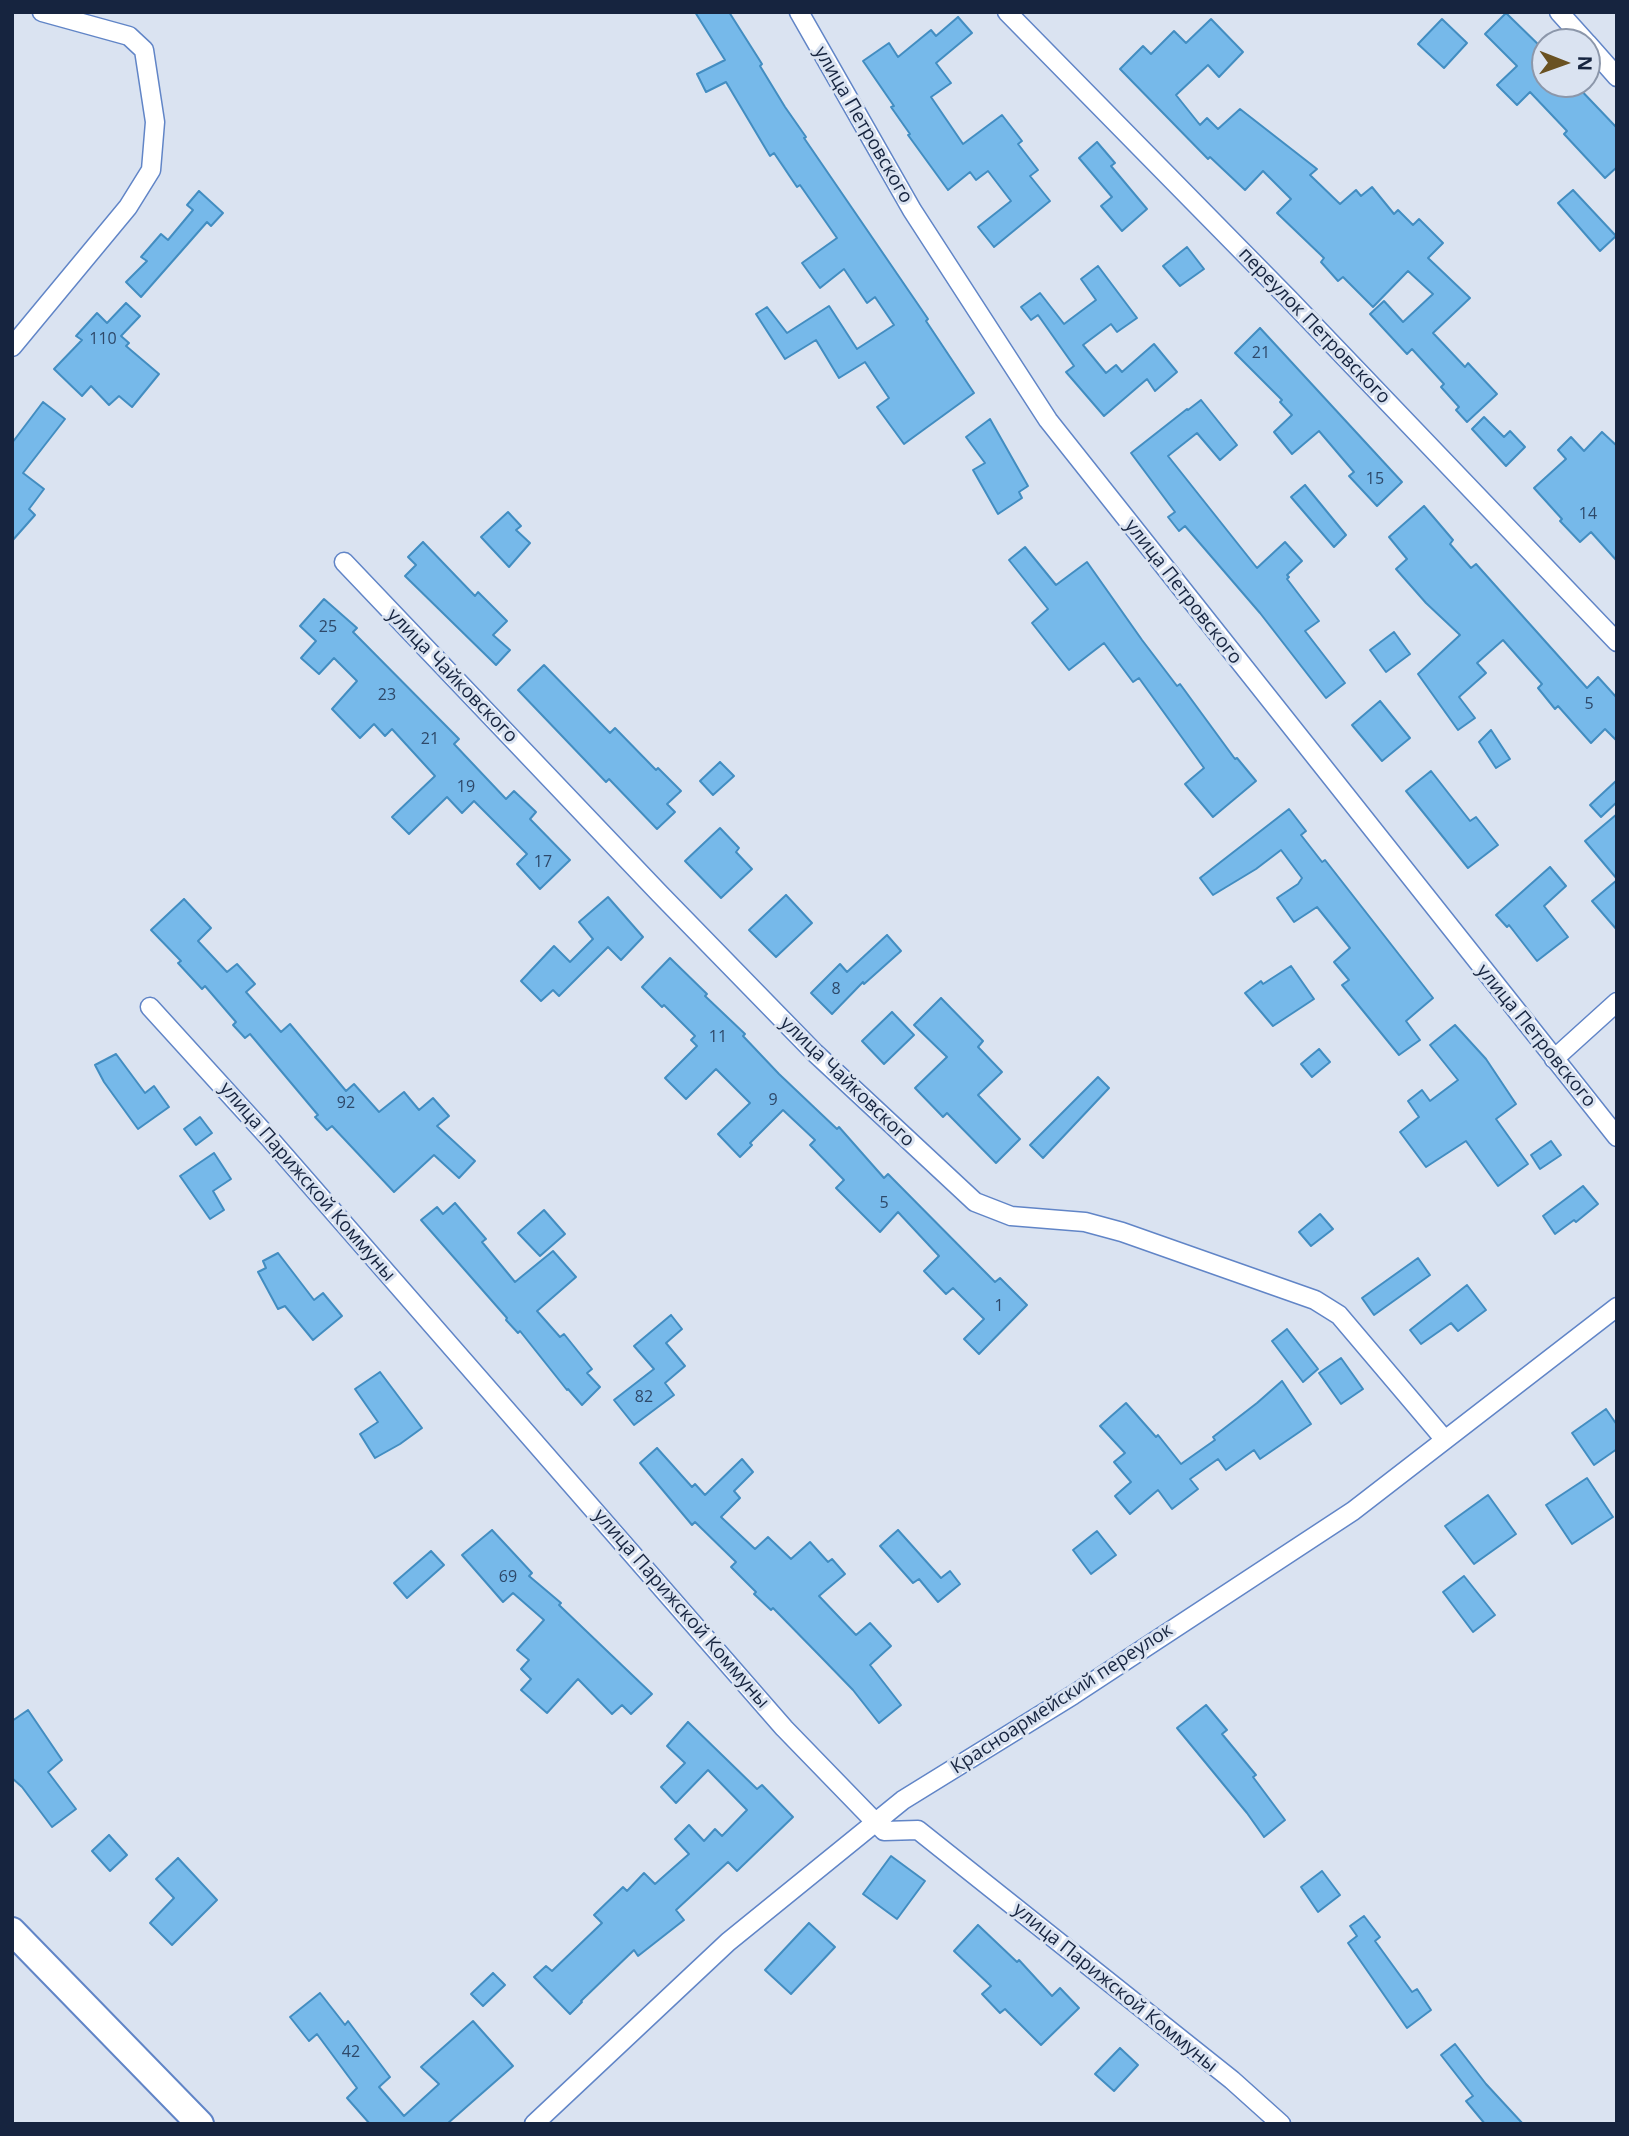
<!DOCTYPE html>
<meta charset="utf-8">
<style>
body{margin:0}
#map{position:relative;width:1629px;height:2136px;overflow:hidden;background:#dae3f1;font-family:"Open Sans",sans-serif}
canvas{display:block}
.frame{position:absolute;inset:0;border:14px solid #16243f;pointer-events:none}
.north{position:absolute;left:1531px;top:28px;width:70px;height:70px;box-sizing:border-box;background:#dae3f1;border:2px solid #8c97aa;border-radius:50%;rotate:91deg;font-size:19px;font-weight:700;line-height:28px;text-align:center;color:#16243f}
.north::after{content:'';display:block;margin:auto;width:24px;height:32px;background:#6a5222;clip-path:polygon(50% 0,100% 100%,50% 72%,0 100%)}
</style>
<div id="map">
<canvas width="1629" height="2136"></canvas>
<div class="frame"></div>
<div class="north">N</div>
</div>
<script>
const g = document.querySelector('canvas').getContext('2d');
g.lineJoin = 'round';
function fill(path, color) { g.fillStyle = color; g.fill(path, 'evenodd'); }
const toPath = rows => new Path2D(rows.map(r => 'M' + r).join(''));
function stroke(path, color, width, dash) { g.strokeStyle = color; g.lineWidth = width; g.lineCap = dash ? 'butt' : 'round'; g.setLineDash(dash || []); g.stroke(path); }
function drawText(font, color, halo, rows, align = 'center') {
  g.font = font + ' "Open Sans",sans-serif'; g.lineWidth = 6; g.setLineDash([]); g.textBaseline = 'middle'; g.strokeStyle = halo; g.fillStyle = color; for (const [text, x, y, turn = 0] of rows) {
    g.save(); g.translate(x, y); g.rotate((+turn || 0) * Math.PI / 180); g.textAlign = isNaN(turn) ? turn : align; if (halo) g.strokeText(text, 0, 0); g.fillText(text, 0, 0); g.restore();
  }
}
const building = toPath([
 [695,12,729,12,762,64,760,66,785,107,806,137,804,138,928,319,926,321,974,393,904,444,877,407,889,398,865,362,839,378,816,340,785,359,756,314,767,307,787,333,829,306,857,349,894,325,875,297,867,303,844,269,820,288,802,263,837,238,800,185,797,187,774,153,770,156,726,82,706,92,697,74,725,60,695,12],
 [1506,13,1545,51,1545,84,1575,84,1617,128,1617,167,1605,178,1564,134,1567,131,1530,92,1517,105,1497,85,1517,66,1485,34,1506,13],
 [958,17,972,33,936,63,951,83,931,97,963,144,1002,115,1022,141,1018,144,1038,170,1030,176,1050,201,994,247,978,227,1011,201,988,171,976,180,970,172,948,190,908,135,910,134,891,107,894,106,863,61,889,43,898,57,931,30,936,36,958,17],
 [1211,19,1243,52,1219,77,1208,65,1176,95,1200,125,1207,118,1218,129,1240,109,1317,169,1310,175,1340,204,1356,190,1361,196,1372,187,1394,214,1398,210,1413,225,1419,219,1443,243,1428,258,1470,298,1433,333,1465,367,1468,363,1497,394,1467,422,1456,410,1459,407,1441,387,1444,384,1412,349,1407,354,1370,314,1384,301,1403,322,1433,294,1408,271,1373,307,1343,277,1338,281,1321,262,1324,258,1277,213,1291,199,1263,171,1245,190,1210,157,1208,159,1120,69,1143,46,1151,54,1174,31,1186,43,1211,19],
 [1442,19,1467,43,1444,68,1418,44,1442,19],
 [1097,142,1115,163,1111,166,1147,209,1122,231,1101,206,1112,197,1079,158,1097,142],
 [1573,190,1616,236,1600,251,1558,203,1573,190],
 [199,191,223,213,211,226,207,222,141,297,126,282,147,261,141,257,161,234,168,240,193,210,187,205,199,191],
 [1187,247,1204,269,1180,286,1163,266,1187,247],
 [1098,266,1137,318,1117,332,1111,324,1083,345,1106,373,1116,365,1122,372,1154,344,1177,372,1155,391,1147,379,1104,416,1066,372,1074,366,1038,315,1031,320,1021,307,1040,293,1064,324,1096,300,1081,279,1098,266],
 [126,303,140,316,121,336,129,343,126,346,159,374,132,407,119,396,109,405,91,386,82,396,54,369,82,340,76,336,97,313,107,323,126,303],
 [1260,328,1402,482,1377,506,1349,476,1354,472,1319,431,1292,454,1274,432,1292,415,1280,402,1282,400,1235,353,1260,328],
 [1201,400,1237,445,1220,460,1197,433,1168,456,1257,568,1285,542,1302,561,1287,575,1289,577,1287,579,1319,621,1305,631,1345,683,1326,698,1260,613,1185,526,1179,531,1168,517,1175,512,1131,453,1187,409,1188,410,1201,400],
 [43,402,65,419,23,473,44,489,29,509,35,515,12,541,12,443,43,402],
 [1484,417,1504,437,1510,431,1525,447,1506,466,1472,429,1484,417],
 [990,419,1028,486,1019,492,1022,498,998,514,973,470,985,463,966,437,990,419],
 [1602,432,1617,446,1617,561,1591,532,1580,542,1560,521,1562,519,1534,488,1566,459,1558,450,1571,437,1584,451,1602,432],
 [1305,485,1346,535,1334,547,1291,497,1305,485],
 [1424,506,1453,540,1450,544,1471,568,1476,564,1587,688,1598,677,1617,698,1617,741,1605,729,1591,743,1558,706,1555,709,1538,688,1542,684,1503,640,1477,663,1486,673,1459,697,1475,718,1458,730,1418,674,1460,635,1426,603,1396,569,1407,559,1389,537,1424,506],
 [508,512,521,526,516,530,530,543,509,567,481,537,508,512],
 [423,542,475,596,478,592,507,621,493,635,510,650,496,665,405,576,416,565,408,557,423,542],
 [1025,547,1056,585,1087,562,1142,640,1177,686,1180,684,1235,759,1237,758,1256,781,1213,817,1185,784,1204,768,1139,678,1133,682,1104,643,1069,670,1032,623,1048,609,1009,560,1025,547],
 [324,599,357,628,353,632,459,739,454,744,506,799,514,791,536,812,530,819,570,860,540,889,517,864,527,854,474,801,462,813,447,797,409,834,392,817,435,776,392,729,385,736,374,724,360,738,332,709,357,681,334,658,319,674,301,658,316,641,300,626,324,599],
 [1394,632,1410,654,1386,672,1370,650,1394,632],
 [544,665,610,733,615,728,656,770,658,768,681,791,667,804,675,812,657,829,609,779,606,782,518,690,544,665],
 [1380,701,1410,738,1382,761,1352,725,1380,701],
 [1491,730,1510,759,1496,768,1479,742,1491,730],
 [720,762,734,776,713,795,700,781,720,762],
 [1431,771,1470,821,1476,817,1498,845,1468,868,1406,791,1431,771],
 [1617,780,1617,802,1601,817,1590,805,1617,780],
 [1289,809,1306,831,1301,835,1322,862,1325,860,1433,998,1406,1021,1420,1040,1399,1055,1342,985,1349,980,1334,962,1350,948,1317,907,1294,922,1277,898,1298,884,1302,878,1281,850,1256,869,1213,895,1200,878,1289,809],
 [1617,814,1617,879,1585,841,1617,814],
 [720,828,739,848,736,852,752,869,721,898,685,861,720,828],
 [1550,867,1566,886,1544,906,1568,937,1537,961,1509,925,1507,927,1496,915,1550,867],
 [1617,880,1617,930,1592,901,1617,880],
 [786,895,812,923,776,957,749,930,786,895],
 [608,897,643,937,621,960,608,947,559,996,553,990,541,1001,521,981,554,946,570,962,593,939,579,922,608,897],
 [184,899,211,928,198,941,227,972,237,964,255,984,246,992,281,1032,290,1024,346,1091,354,1084,379,1112,404,1092,419,1110,433,1098,449,1116,437,1126,475,1161,459,1178,434,1155,394,1192,332,1126,327,1130,315,1117,318,1115,250,1034,245,1038,233,1025,236,1022,205,986,202,989,178,963,181,961,151,930,184,899],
 [887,935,901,951,864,984,863,982,832,1014,811,993,840,964,847,972,887,935],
 [670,958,707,994,705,996,745,1034,743,1036,779,1074,837,1129,839,1127,884,1178,888,1174,995,1282,1000,1278,1027,1305,979,1354,964,1339,984,1319,953,1288,946,1294,924,1271,939,1256,898,1212,880,1232,836,1188,844,1180,810,1145,815,1140,783,1110,750,1143,752,1145,740,1157,718,1134,750,1103,716,1069,686,1099,665,1078,697,1046,691,1040,695,1036,664,1005,662,1007,642,987,670,958],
 [1291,966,1314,999,1273,1026,1245,993,1261,981,1263,984,1291,966],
 [941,998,983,1041,978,1047,1002,1072,978,1095,1020,1139,996,1163,947,1113,943,1117,915,1088,947,1057,914,1025,941,998],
 [892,1012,914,1035,884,1064,862,1041,892,1012],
 [1455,1025,1486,1059,1516,1104,1496,1119,1528,1164,1498,1186,1466,1141,1426,1167,1400,1132,1419,1117,1408,1101,1422,1090,1430,1101,1458,1080,1430,1045,1455,1025],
 [1319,1049,1330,1062,1312,1077,1301,1064,1319,1049],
 [116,1054,145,1093,154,1086,169,1107,138,1129,104,1082,95,1065,116,1054],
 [1098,1077,1109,1088,1043,1158,1030,1145,1098,1077],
 [200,1117,212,1133,196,1145,184,1129,200,1117],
 [1551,1141,1561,1155,1540,1169,1531,1155,1551,1141],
 [214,1153,231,1179,213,1191,224,1210,210,1219,180,1176,214,1153],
 [1583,1186,1598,1204,1576,1222,1574,1220,1555,1234,1543,1216,1583,1186],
 [455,1203,486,1239,482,1242,515,1282,553,1251,576,1277,537,1311,560,1337,564,1334,592,1369,587,1373,600,1387,582,1405,568,1389,567,1390,520,1331,518,1333,506,1320,507,1318,421,1220,437,1207,443,1214,455,1203],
 [544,1210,565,1234,540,1256,518,1233,544,1210],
 [1320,1214,1333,1229,1311,1246,1299,1232,1320,1214],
 [278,1253,314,1300,323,1293,342,1316,313,1340,285,1306,278,1309,258,1272,266,1268,263,1261,278,1253],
 [1418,1258,1430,1275,1374,1315,1362,1298,1418,1258],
 [1467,1285,1486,1310,1458,1331,1451,1323,1421,1344,1410,1330,1467,1285],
 [671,1315,682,1329,666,1343,685,1366,665,1383,674,1395,634,1425,614,1400,654,1369,634,1346,671,1315],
 [1287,1329,1318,1369,1303,1382,1272,1341,1287,1329],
 [1341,1358,1363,1389,1341,1404,1319,1373,1341,1358],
 [380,1372,422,1428,400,1444,375,1458,360,1434,378,1422,355,1389,380,1372],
 [1282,1381,1311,1424,1260,1459,1254,1450,1226,1470,1218,1459,1190,1479,1198,1489,1172,1509,1158,1490,1130,1514,1115,1496,1131,1482,1114,1462,1125,1453,1100,1426,1126,1403,1156,1437,1158,1435,1181,1464,1215,1440,1213,1437,1257,1403,1282,1381],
 [1606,1409,1617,1425,1617,1449,1594,1465,1572,1433,1606,1409],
 [657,1448,692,1487,695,1484,705,1495,742,1459,753,1472,734,1491,740,1498,721,1517,755,1549,768,1537,791,1559,810,1542,828,1562,832,1559,845,1574,819,1596,856,1635,870,1623,891,1646,870,1665,901,1705,879,1723,853,1690,821,1657,773,1608,771,1610,754,1594,756,1592,731,1567,736,1562,695,1522,692,1525,640,1463,657,1448],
 [1587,1478,1613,1517,1572,1544,1546,1505,1587,1478],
 [1488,1495,1516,1534,1474,1564,1445,1526,1488,1495],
 [492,1530,532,1573,529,1576,561,1603,559,1605,652,1694,631,1714,622,1705,612,1714,578,1679,547,1713,521,1690,531,1679,521,1669,529,1660,517,1650,544,1620,513,1593,503,1602,462,1555,492,1530],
 [898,1530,941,1578,950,1571,960,1584,938,1602,919,1579,913,1583,880,1546,898,1530],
 [1097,1531,1116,1555,1091,1574,1073,1550,1097,1531],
 [431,1551,444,1565,407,1598,394,1583,431,1551],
 [1464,1576,1495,1615,1473,1632,1443,1592,1464,1576],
 [1206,1705,1227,1730,1222,1734,1256,1775,1253,1777,1285,1820,1264,1837,1247,1813,1177,1728,1206,1705],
 [28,1710,62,1760,48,1772,76,1809,52,1827,22,1787,12,1778,12,1721,28,1710],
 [688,1722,757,1789,762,1785,793,1817,737,1871,728,1862,676,1910,684,1920,638,1956,634,1950,581,2001,582,2002,570,2014,534,1977,546,1966,552,1971,602,1923,594,1915,623,1887,627,1891,644,1873,655,1884,689,1854,675,1839,689,1825,704,1841,715,1829,722,1836,747,1810,708,1770,676,1803,661,1787,685,1763,667,1746,688,1722],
 [109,1835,127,1855,110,1871,92,1851,109,1835],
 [891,1856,925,1881,897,1919,863,1894,891,1856],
 [178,1858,217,1900,172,1945,150,1923,174,1898,156,1879,178,1858],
 [1322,1871,1340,1895,1318,1912,1301,1887,1322,1871],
 [1364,1916,1380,1937,1375,1941,1412,1992,1417,1989,1431,2010,1407,2028,1348,1943,1357,1936,1350,1926,1364,1916],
 [809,1923,835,1947,791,1994,765,1970,809,1923],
 [978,1925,1017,1962,1019,1960,1052,1996,1060,1988,1079,2008,1041,2045,1005,2009,1000,2013,982,1994,991,1986,954,1951,978,1925],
 [493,1973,505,1985,483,2006,471,1994,493,1973],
 [320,1993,345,2025,348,2021,390,2077,379,2087,404,2116,439,2084,421,2067,473,2021,513,2066,447,2124,370,2124,347,2098,357,2088,317,2034,309,2041,290,2017,320,1993],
 [1455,2044,1486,2084,1523,2124,1485,2124,1466,2101,1473,2096,1441,2055,1455,2044],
 [1120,2048,1138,2065,1114,2091,1095,2074,1120,2048]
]);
const minor = toPath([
 [799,12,912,210,1048,420,1617,1137],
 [1007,12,1289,299,1617,642],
 [1559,12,1586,42],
 [1587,43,1617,77],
 [12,347,128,207,151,170,155,122,144,50,129,36,42,12],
 [344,562,659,893,815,1053,975,1202,1011,1216,1085,1222,1122,1232,1315,1300,1339,1315,1445,1440],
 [150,1007,270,1139,784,1728,884,1831,918,1830,1232,2080,1281,2124],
 [1554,1059,1617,1002],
 [534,2124,728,1942,903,1800,1073,1695,1353,1511,1617,1307]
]);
const primary = toPath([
 [12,1931,200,2124]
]);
const numberNames = [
 ["110",103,339],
 ["21",1261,353],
 ["15",1375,479],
 ["14",1588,514],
 ["25",328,627],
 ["23",387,695],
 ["5",1589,704],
 ["21",430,739],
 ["19",466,787],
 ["17",543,862],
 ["8",836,989],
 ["11",718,1037],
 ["9",773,1100],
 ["92",346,1103],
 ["5",884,1203],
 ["1",999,1306],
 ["82",644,1397],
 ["69",508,1577],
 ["42",351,2052]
];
const streetNames = [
 ["улица Петровского",863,125,60],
 ["переулок Петровского",1314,326,46],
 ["улица Петровского",1183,592,52],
 ["улица Чайковского",452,676,46],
 ["улица Петровского",1536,1036,51],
 ["улица Чайковского",847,1082,44],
 ["улица Парижской Коммуны",307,1182,49],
 ["улица Парижской Коммуны",681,1609,49],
 ["Красноармейский переулок",1062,1699,-33],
 ["улица Парижской Коммуны",1115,1988,39]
];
fill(building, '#76b9ea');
stroke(building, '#428dc1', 2);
stroke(minor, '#6185c7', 21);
stroke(primary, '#6185c7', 30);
stroke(minor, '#fff', 18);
stroke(primary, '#fff', 26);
drawText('16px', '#2e496a', null, numberNames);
drawText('19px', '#16243f', '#dae3f1', streetNames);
</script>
